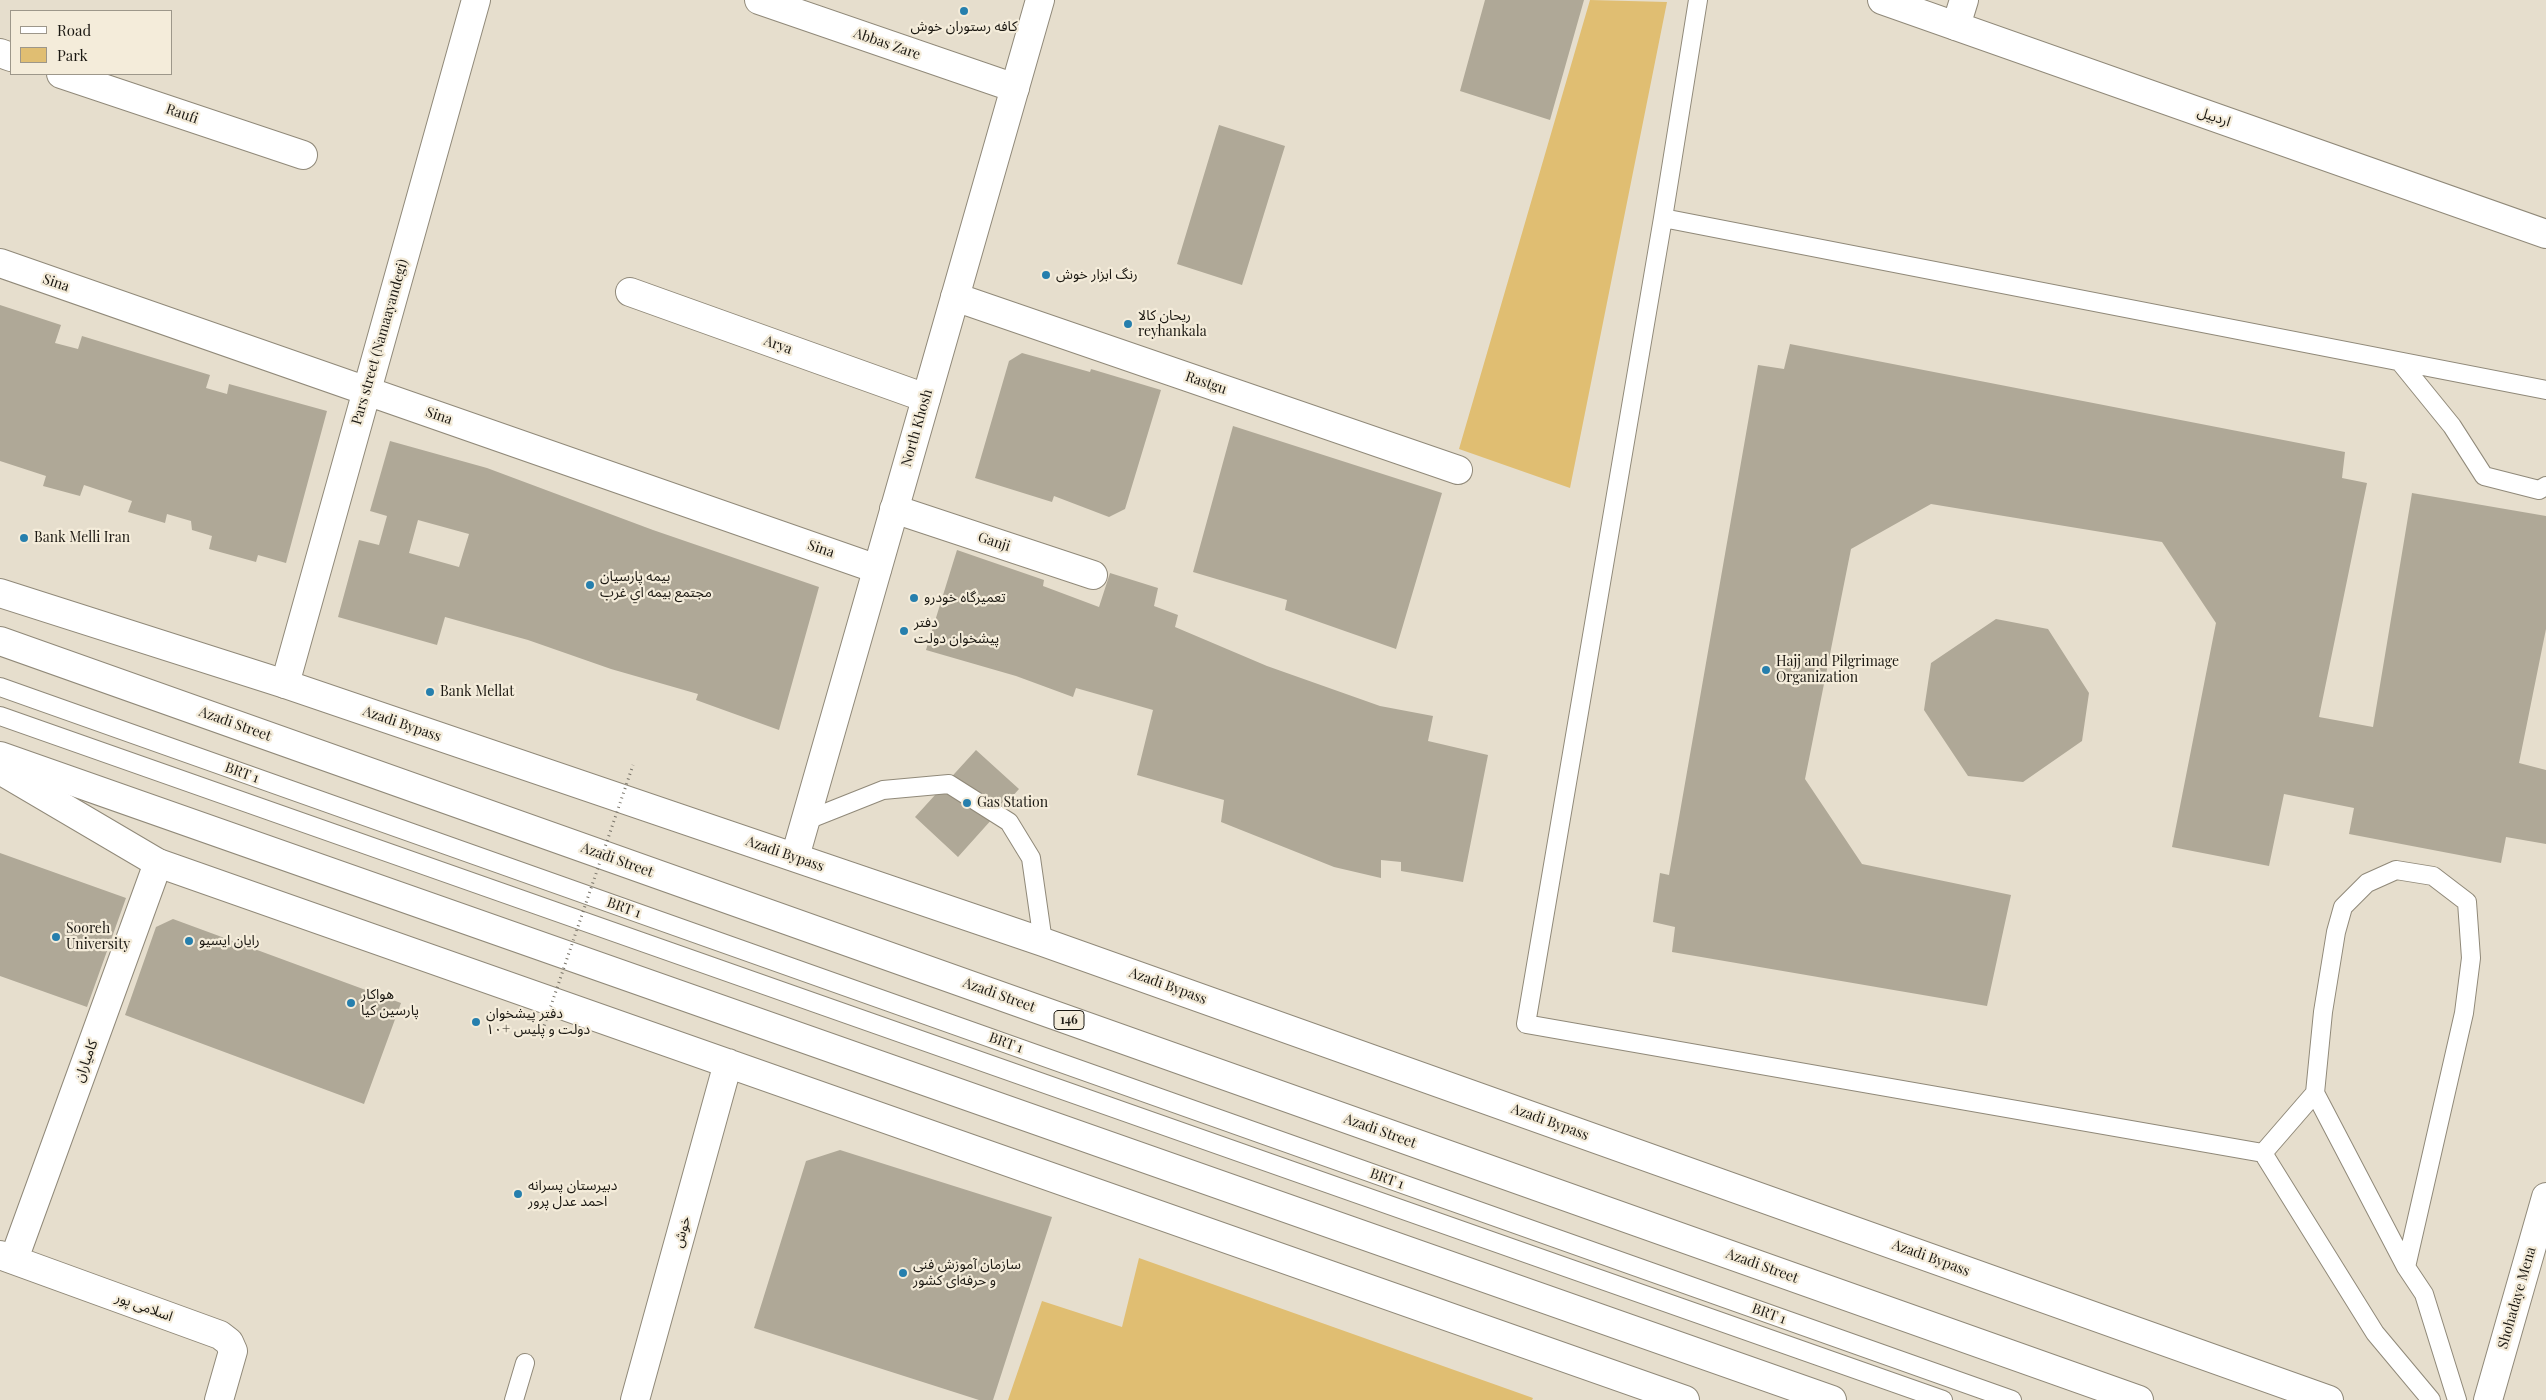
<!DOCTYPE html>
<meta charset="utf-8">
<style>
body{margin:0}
#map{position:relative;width:2546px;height:1400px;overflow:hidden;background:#e6decd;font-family:"Playfair Display",serif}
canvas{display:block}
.legend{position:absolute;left:10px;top:10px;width:162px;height:65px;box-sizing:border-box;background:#f4ecda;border:1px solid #9d978a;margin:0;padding:6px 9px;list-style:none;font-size:15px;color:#1b1812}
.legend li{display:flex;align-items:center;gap:10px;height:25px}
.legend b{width:25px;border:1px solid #9d978a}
</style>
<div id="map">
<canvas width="2546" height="1400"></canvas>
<ul class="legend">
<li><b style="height:6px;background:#fff"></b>Road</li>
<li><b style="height:14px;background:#e0be72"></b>Park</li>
</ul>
</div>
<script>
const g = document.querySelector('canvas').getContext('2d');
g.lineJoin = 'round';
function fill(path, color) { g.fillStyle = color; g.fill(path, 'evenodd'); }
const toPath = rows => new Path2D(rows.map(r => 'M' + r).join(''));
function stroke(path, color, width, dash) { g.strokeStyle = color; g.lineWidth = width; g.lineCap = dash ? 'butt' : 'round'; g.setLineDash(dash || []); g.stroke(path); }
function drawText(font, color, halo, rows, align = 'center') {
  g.font = font + ' "Playfair Display","Noto Sans Arabic",serif'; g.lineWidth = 4.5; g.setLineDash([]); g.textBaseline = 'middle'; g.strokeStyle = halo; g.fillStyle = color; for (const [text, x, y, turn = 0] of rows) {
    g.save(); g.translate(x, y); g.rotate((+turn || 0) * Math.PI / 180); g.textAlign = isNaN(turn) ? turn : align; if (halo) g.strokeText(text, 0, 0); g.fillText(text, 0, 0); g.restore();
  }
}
const green = toPath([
 [1590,0,1667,2,1570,488,1459,449],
 [1139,1258,1533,1398,1532,1400,1008,1400,1042,1301,1122,1327]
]);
const building = toPath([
 [1485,0,1584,0,1550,120,1460,91],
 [1219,125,1285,146,1242,285,1177,264],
 [0,305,61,325,55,343,78,349,82,336,210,375,206,388,227,394,229,384,327,411,286,563,258,555,256,562,209,549,212,536,192,530,191,521,167,514,165,523,128,512,132,501,84,485,80,496,43,486,46,476,0,461],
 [1790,344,2345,452,2342,478,2367,483,2319,717,2373,727,2412,493,2546,516,2546,629,2519,763,2546,770,2546,844,2506,837,2501,863,2349,834,2354,808,2284,794,2269,866,2172,847,2216,623,2162,542,1931,504,1851,549,1805,779,1862,864,2011,895,1987,1006,1672,952,1675,927,1653,922,1660,873,1669,875,1758,365,1784,369],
 [1022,353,1090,372,1091,369,1161,390,1125,509,1109,517,1054,496,1052,502,975,478,1009,361],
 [1233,426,1442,493,1396,649,1285,610,1287,600,1193,572],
 [390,441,487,468,653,530,819,587,779,730,696,700,698,694,611,669,528,640,445,617,437,645,338,617,359,540,379,545,387,516,370,511],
 [418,520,469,534,459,567,409,553],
 [957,550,1044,580,1043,586,1099,607,1110,573,1158,588,1154,606,1178,615,1175,627,1267,666,1380,706,1433,716,1428,741,1488,755,1463,882,1401,871,1401,862,1381,860,1381,878,1334,867,1221,822,1224,800,1137,775,1153,710,1076,688,1073,697,1016,676,926,650],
 [1996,619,2048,629,2089,693,2082,741,2023,782,1968,776,1924,710,1931,663],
 [976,750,1019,789,958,857,915,817],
 [0,853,126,898,87,1007,0,976],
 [173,919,401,1003,364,1104,125,1015,156,927],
 [840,1150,1052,1217,993,1400,979,1400,754,1328,806,1161]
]);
const service = toPath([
 [1698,0,1663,218,1526,1024,2263,1153,2375,1333,2431,1400],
 [1663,218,2546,390],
 [2400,362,2452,426,2484,476,2539,490,2546,486],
 [0,687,2012,1400],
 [0,716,1943,1400],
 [805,821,883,790,949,784,1009,822,1031,858,1043,942],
 [2263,1153,2315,1093],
 [2406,1267,2464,1013,2471,958,2467,902,2433,876,2396,870,2367,883,2343,907,2336,932,2323,1012,2315,1093,2406,1267,2424,1294,2457,1400],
 [514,1400,525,1363]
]);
const minor = toPath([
 [759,0,1015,88],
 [1956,26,1964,0],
 [0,53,11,57],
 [61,74,303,155],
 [0,263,877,569],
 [630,292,926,398],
 [955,297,1458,470],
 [894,509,1093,575],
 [285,684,476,0],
 [0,1255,220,1335,229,1342,233,1351,219,1400],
 [14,1259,158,863]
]);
const tertiary = toPath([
 [1882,0,2546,234],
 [2488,1400,2546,1197]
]);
const secondary = toPath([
 [0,593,285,684,1043,942,2329,1400],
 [0,770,158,863,1685,1400],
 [795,857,1040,0],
 [635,1400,728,1063]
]);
const primary = toPath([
 [0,641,2139,1400],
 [0,756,1832,1400]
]);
const pathBridge = toPath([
 [541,1035,633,765]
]);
const markers = [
 [964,11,5,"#267fad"],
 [1046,275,5,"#267fad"],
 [1128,324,5,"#267fad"],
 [24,538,5,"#267fad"],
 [590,585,5,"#267fad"],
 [914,598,5,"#267fad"],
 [904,631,5,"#267fad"],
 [1766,670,5,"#267fad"],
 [430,692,5,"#267fad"],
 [967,803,5,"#267fad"],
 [56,937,5,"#267fad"],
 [189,941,5,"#267fad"],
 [351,1003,5,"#267fad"],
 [476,1022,5,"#267fad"],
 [518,1194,5,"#267fad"],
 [903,1273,5,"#267fad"]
];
const shields = [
 [1069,1020,30]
];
const shieldNames = [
 ["146",1069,1020]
];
const poiNames = [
 ["کافه رستوران خوش",964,27,"center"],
 ["رنگ ابزار خوش",1056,275],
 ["ریحان کالا",1138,316],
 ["reyhankala",1138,332],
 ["Bank Melli Iran",34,538],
 ["بيمه پارسيان",600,577],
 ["مجتمع بيمه اي غرب",600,593],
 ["تعمیرگاه خودرو",924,598],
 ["دفتر",914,623],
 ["پیشخوان دولت",914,639],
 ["Hajj and Pilgrimage",1776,662],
 ["Organization",1776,678],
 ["Bank Mellat",440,692],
 ["Gas Station",977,803],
 ["Sooreh",66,929],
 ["University",66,945],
 ["رایان ایسیو",199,941],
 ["هواکار",361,995],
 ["پارسین کیا",361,1011],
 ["دفتر پیشخوان",486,1014],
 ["دولت و پلیس +۱۰",486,1030],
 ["دبیرستان پسرانه",528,1186],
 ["احمد عدل پرور",528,1202],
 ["سازمان آموزش فنی",913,1265],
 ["و حرفه‌ای کشور",913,1281]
];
const streetNames = [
 ["Abbas Zare",887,44,19],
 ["Raufi",182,114,19],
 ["اردبیل",2214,117,19],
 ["Sina",56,283,19],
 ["Pars street (Namaayandegi)",380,342,-74],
 ["Arya",778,345,20],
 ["Rastgu",1206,383,19],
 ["Sina",439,416,19],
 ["North Khosh",917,428,-74],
 ["Ganji",994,542,18],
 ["Sina",821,549,19],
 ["Azadi Street",235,724,20],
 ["Azadi Bypass",402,724,19],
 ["BRT 1",242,773,20],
 ["Azadi Bypass",785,854,19],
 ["Azadi Street",617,860,20],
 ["BRT 1",624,908,20],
 ["Azadi Bypass",1168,986,20],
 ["Azadi Street",999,995,20],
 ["BRT 1",1006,1043,20],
 ["کامیاران",86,1061,-70],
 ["Azadi Bypass",1550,1122,20],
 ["Azadi Street",1380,1131,20],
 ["BRT 1",1387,1179,20],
 ["خوش",682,1232,-75],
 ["Azadi Bypass",1931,1258,20],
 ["Azadi Street",1762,1266,20],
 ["Shohadaye Mena",2517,1298,-74],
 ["اسلامی پور",144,1307,20],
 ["BRT 1",1769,1314,20]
];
fill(green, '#e0be72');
fill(building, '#afa897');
stroke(service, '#908979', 20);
stroke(minor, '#908979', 30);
stroke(tertiary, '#908979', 30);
stroke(secondary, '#908979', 30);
stroke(primary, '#908979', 30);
stroke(service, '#fff', 18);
stroke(minor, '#fff', 28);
stroke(tertiary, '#fff', 28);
stroke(secondary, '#fff', 28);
stroke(primary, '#fff', 28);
stroke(pathBridge, '#797469', 3, [1, 4]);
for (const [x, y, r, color] of markers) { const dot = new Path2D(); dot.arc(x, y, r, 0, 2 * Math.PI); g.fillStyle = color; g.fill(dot); stroke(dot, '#f4ecda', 2); }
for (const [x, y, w] of shields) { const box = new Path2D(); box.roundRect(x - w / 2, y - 9.5, w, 19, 4); g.fillStyle = '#f4ecda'; g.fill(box); stroke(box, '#1b1812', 1); }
drawText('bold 12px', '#1b1812', null, shieldNames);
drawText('14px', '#1b1812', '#f4ecda', poiNames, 'left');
drawText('14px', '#1b1812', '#f4ecda', streetNames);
</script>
